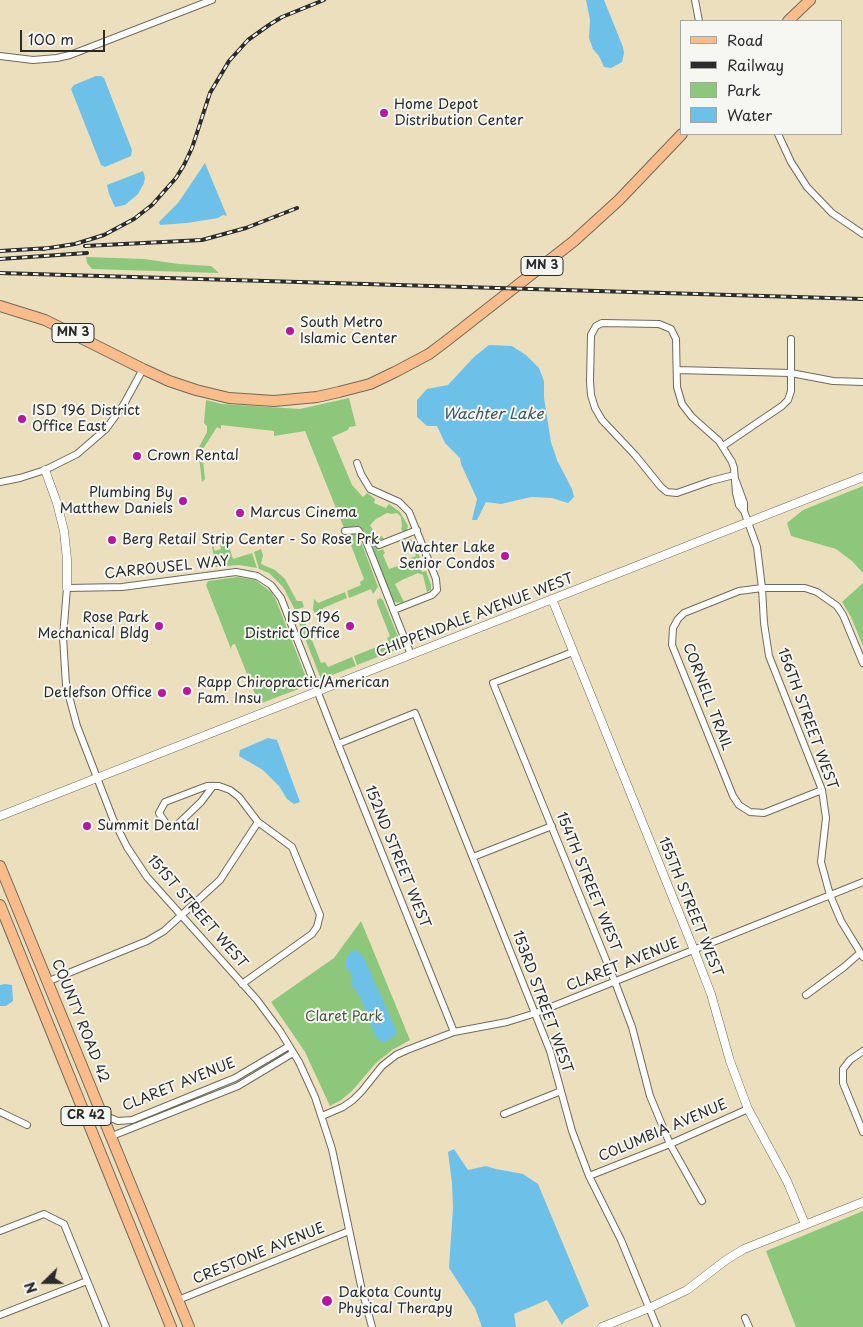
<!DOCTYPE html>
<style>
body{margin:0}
#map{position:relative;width:863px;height:1327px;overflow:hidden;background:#ecdfbd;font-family:"Playpen Sans",sans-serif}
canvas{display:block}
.legend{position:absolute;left:680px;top:20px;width:162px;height:115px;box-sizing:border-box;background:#f6f6f2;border:1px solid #a5a5a2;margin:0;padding:6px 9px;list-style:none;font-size:15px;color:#2b2b2b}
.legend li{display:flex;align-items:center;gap:10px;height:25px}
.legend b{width:25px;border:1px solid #a5a5a2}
.north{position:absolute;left:20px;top:1257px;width:50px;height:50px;-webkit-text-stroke:4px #f6f6f2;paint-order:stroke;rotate:248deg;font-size:14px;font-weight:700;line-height:20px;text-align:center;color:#2b2b2b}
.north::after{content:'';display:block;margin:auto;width:18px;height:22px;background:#2b2b2b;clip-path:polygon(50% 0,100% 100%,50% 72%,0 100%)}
.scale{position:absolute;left:20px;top:30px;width:85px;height:22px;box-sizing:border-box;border:2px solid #2b2b2b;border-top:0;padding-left:6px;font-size:15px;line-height:18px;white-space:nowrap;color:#2b2b2b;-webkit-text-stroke:4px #f6f6f2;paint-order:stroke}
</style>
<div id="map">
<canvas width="863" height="1327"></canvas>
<ul class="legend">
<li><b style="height:6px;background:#fabc8b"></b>Road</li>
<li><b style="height:6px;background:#2b2b2b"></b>Railway</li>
<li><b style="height:14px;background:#8dc77b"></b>Park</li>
<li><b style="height:14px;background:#6dc1e9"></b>Water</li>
</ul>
<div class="north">N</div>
<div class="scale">100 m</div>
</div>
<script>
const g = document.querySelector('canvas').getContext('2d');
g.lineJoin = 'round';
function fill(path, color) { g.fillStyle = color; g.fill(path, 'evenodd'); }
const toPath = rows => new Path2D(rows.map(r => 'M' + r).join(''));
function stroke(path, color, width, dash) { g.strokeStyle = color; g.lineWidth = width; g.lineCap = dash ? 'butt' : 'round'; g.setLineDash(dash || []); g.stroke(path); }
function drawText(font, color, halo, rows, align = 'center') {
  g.font = font + ' "Playpen Sans",sans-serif'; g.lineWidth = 4; g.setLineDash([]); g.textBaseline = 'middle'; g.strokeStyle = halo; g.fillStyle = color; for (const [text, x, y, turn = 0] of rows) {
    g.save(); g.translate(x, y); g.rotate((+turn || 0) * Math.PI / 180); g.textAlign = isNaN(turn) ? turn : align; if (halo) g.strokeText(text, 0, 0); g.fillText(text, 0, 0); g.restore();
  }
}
const green = toPath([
 [86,257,144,259,179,264,211,266,219,273,92,269,87,263],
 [349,398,356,426,349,427,348,430,332,437,352,485,363,497,367,493,375,499,374,503,386,508,389,504,400,512,408,526,407,530,403,533,401,528,402,527,401,517,397,513,392,514,387,513,376,519,370,525,377,538,382,536,384,540,375,544,378,551,383,549,385,553,383,555,389,569,409,562,408,559,416,556,413,547,405,540,411,539,411,540,414,541,420,558,417,560,422,572,426,571,431,585,431,590,427,592,423,575,418,573,402,580,395,584,404,602,402,603,393,602,369,538,357,526,344,528,305,431,274,436,274,431,221,425,221,429,217,427,203,449,206,451,202,452,205,479,202,482,198,449,207,432,207,426,204,423,206,400,222,404,300,409],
 [863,486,863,573,852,561,836,549,791,536,787,523,803,510],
 [354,533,359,536,378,587,373,594,371,589,349,598,347,591,361,585,360,582,364,579,347,535],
 [227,540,233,559,252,553,257,568,239,565,216,567,212,547,213,546,215,551,221,549,220,545],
 [261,549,263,555,261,564,275,570,285,579,297,601,302,601,304,607,295,610,283,587,269,573,259,569,254,552],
 [238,577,255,580,271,592,276,600,309,685,259,704,235,644,232,645,231,649,206,585,208,581],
 [863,583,863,646,851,617,842,602],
 [345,592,347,598,323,608,321,615,316,615,313,610,314,599,318,603],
 [380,598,383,600,402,646,402,649,396,650,357,665,354,656,389,642,387,638,390,636,377,603,377,600],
 [305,616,309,620,305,622,321,663,325,662,328,667,352,657,356,666,321,679,299,623,298,618],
 [361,921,410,1040,392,1050,376,1063,352,1091,341,1100,330,1106,305,1052,271,1002,334,958],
 [863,1211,863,1327,796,1327,766,1251]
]);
const water = toPath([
 [586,0,604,0,623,47,624,53,622,62,611,68,604,67,599,56,593,49,589,38,590,20],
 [96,76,101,76,104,78,132,150,131,156,105,167,101,165,71,89,74,85],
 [205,163,227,216,223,215,218,218,187,223,160,225,159,222,178,203],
 [143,171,145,178,144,183,138,194,125,205,115,207,109,194,107,185],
 [489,345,512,346,526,355,539,368,544,381,544,398,551,442,557,460,572,489,574,497,568,503,552,498,531,497,501,504,486,502,477,520,472,520,477,499,461,464,460,458,445,443,437,426,427,426,417,417,417,400,427,389,448,385,474,357],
 [268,738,277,740,300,802,294,804,287,799,279,786,263,770,239,756,240,750],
 [357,950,364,958,396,1030,395,1036,384,1043,376,1038,360,997,351,984,351,973,346,968,346,960,349,953],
 [5,984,12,985,13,1001,6,1006,0,1006,0,985],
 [454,1149,468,1170,486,1166,496,1169,523,1174,538,1184,589,1306,565,1320,562,1325,547,1300,514,1314,516,1327,482,1327,475,1308,449,1268,453,1208,452,1183,448,1152]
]);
const minor = toPath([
 [695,0,699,21],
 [0,56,33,60,57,58,70,55,212,0],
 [778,134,791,162,807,187,832,213,863,234],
 [677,370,791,373,833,381,863,382],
 [723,446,782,406,788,400,791,391,791,339],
 [357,463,361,474,370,489,399,502,409,512,436,579,437,590,432,595,394,610],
 [734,475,711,481,677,493,667,492,661,487,635,455,602,420,595,408,591,395,590,381,591,335,596,326,602,323,659,324,671,329,676,339,677,387,682,404,692,417,719,441,732,462,734,468,736,493,739,505,744,511,757,547,762,588,764,623,769,656,822,790,826,818,821,862,830,895,841,921,863,957],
 [736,481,744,503,744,511],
 [0,482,20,478,45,470,77,454,106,429,124,404,143,369],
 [345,531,358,530,366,541,411,655],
 [379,545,417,530],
 [573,652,493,683,615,982,632,1027,650,1096,670,1144,702,1201],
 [338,744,415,713,550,1051,572,1131,589,1176,621,1240,657,1327],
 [213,786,201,802,176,826,169,828,159,813,165,802,207,786,219,786,230,790,239,797,258,822,292,847,320,915,317,927,312,934,242,984],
 [822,790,764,813,750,812,739,805,733,796,672,645,673,628,678,619,684,613,739,591,762,588,805,588,817,592,837,606,843,615,863,663],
 [473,857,552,826],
 [49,981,147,941,164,931,220,880,258,822],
 [806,995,844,967,860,953],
 [863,1051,850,1060,843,1069,843,1083,863,1132],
 [0,1112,27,1125],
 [504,1114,561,1091],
 [103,1115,118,1121,132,1120,235,1078,289,1046],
 [322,1116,343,1107,353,1100,362,1091,382,1066,396,1055,407,1050,454,1032,507,1022,536,1013,863,882],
 [112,1136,238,1086,293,1053],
 [589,1176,670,1144,748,1109],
 [0,1231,44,1214,64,1224,106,1327],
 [178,1300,349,1231],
 [0,1315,87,1281],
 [745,1318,749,1327],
 [372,1327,361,1286,332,1149,315,1097,299,1062,280,1031,257,1000,147,877,127,847,113,819,77,726,66,685,63,637,67,588,122,587,236,572,257,576,271,585,281,598,338,744,454,1032]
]);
const tertiary = toPath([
 [45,470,57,503,64,531,67,559,67,588],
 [552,599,694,950,711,994,730,1061,748,1109,787,1181,805,1224],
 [0,816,863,477],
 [602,1327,649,1308,687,1290,726,1260,744,1249,863,1202]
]);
const primary = toPath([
 [788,21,810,0],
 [0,306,45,320,143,369,169,381,196,390,229,398,274,401,317,397,339,392,370,384,395,372,429,354,445,342,574,241,619,200,682,134]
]);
const trunk = toPath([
 [0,866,189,1327],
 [0,905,171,1327]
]);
const rail = toPath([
 [85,246,202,240,246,228,297,208],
 [43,249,75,244,104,235,134,219,152,205,176,178,184,165,192,148,210,93,229,61,248,40,269,25,282,17,324,0],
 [0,251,50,248],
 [0,259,87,253],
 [0,273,863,299]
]);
const markers = [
 [384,113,5,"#b5179e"],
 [290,331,5,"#b5179e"],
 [22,419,5,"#b5179e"],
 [137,456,5,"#b5179e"],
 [183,501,5,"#b5179e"],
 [240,513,5,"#b5179e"],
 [112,540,5,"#b5179e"],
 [505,556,5,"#b5179e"],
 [159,626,5,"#b5179e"],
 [350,626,5,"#b5179e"],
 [187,691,5,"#b5179e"],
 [162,693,5,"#b5179e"],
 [87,826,5,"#b5179e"],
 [327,1301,6,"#b5179e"]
];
const shields = [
 [542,266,42],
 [73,333,42],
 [86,1116,50]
];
const shieldNames = [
 ["MN 3",542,266],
 ["MN 3",73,333],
 ["CR 42",86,1116]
];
const poiNames = [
 ["Home Depot",394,105],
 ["Distribution Center",394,121],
 ["South Metro",300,323],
 ["Islamic Center",300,339],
 ["ISD 196 District",32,411],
 ["Office East",32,427],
 ["Crown Rental",147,456],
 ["Plumbing By",173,493,"right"],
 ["Matthew Daniels",173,509,"right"],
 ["Marcus Cinema",250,513],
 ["Berg Retail Strip Center - So Rose Prk",122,540],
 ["Wachter Lake",495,548,"right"],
 ["Senior Condos",495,564,"right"],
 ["Rose Park",149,618,"right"],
 ["Mechanical Bldg",149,634,"right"],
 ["ISD 196",340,618,"right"],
 ["District Office",340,634,"right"],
 ["Rapp Chiropractic/American",197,683],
 ["Fam. Insu",197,699],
 ["Detlefson Office",152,693,"right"],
 ["Summit Dental",97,826],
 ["Dakota County",338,1293],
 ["Physical Therapy",338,1309]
];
const streetNames = [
 ["CARROUSEL WAY",167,568,-6],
 ["CHIPPENDALE AVENUE WEST",475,616,-21],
 ["CORNELL TRAIL",707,697,69],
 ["156TH STREET WEST",807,719,70],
 ["152ND STREET WEST",397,857,68],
 ["154TH STREET WEST",588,882,68],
 ["155TH STREET WEST",690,907,68],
 ["151ST STREET WEST",197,912,49],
 ["CLARET AVENUE",623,965,-22],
 ["153RD STREET WEST",542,1002,70],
 ["COUNTY ROAD 42",80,1021,68],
 ["CLARET AVENUE",179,1085,-22],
 ["COLUMBIA AVENUE",663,1131,-23],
 ["CRESTONE AVENUE",259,1254,-22]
];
const parkNames = [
 ["Claret Park",344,1017]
];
const waterNames = [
 ["Wachter Lake",493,415]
];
fill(green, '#8dc77b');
fill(water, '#6dc1e9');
stroke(minor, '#6f6a5e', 8);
stroke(tertiary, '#6f6a5e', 9);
stroke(primary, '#6f6a5e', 12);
stroke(trunk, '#6f6a5e', 12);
stroke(minor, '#fff', 6);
stroke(tertiary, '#fff', 8);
stroke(primary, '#fabc8b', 10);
stroke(trunk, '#fabc8b', 10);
stroke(rail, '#2b2b2b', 4);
stroke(rail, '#f6f6f2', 2, [5.5]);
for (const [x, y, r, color] of markers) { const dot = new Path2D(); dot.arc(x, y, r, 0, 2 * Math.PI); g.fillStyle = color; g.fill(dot); stroke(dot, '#f6f6f2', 2); }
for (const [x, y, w] of shields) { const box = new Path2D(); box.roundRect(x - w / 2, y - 9.5, w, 19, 4); g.fillStyle = '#f6f6f2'; g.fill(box); stroke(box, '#2b2b2b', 1); }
drawText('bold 12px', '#2b2b2b', null, shieldNames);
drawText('14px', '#2b2b2b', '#f6f6f2', poiNames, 'left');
drawText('14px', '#2b2b2b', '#f6f6f2', streetNames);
drawText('14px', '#485a43', '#f6f6f2', parkNames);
drawText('italic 15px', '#3f5864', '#f6f6f2', waterNames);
</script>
